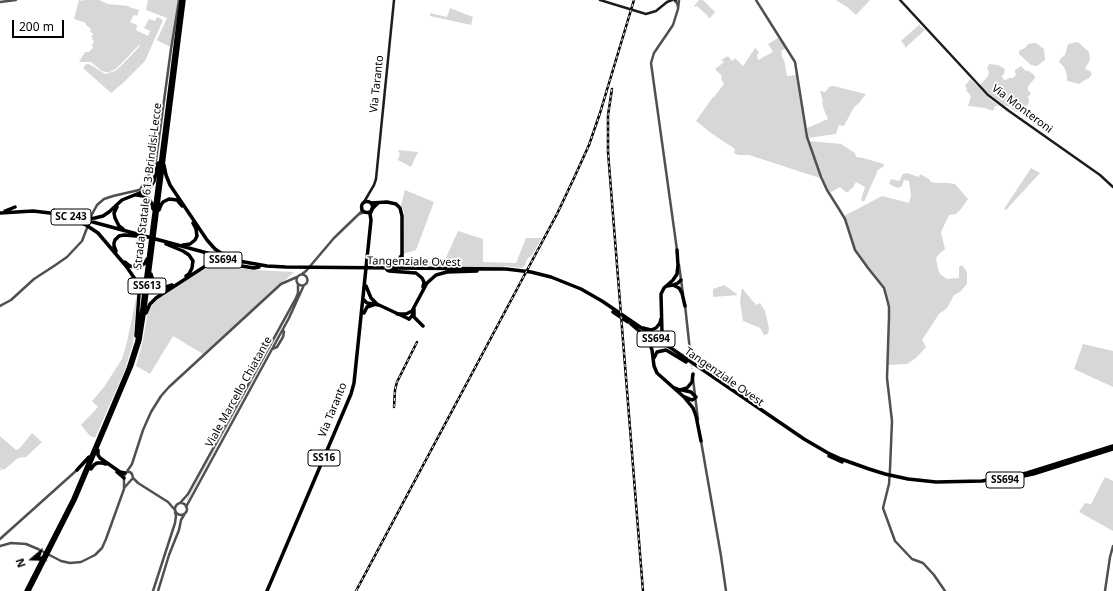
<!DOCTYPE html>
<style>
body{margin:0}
#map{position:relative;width:1113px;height:591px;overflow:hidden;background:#fff;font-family:"Noto Sans",sans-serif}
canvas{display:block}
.north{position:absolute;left:12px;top:539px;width:40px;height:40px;-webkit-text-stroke:3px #fff;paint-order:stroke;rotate:251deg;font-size:11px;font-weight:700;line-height:16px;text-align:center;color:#000}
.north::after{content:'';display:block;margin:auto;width:14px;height:18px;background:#000;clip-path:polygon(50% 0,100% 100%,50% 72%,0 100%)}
.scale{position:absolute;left:12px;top:20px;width:52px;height:18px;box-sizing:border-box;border:2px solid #000;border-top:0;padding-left:5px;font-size:12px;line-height:14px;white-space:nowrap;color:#000;-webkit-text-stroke:3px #fff;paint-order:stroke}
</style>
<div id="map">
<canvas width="1113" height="591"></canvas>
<div class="north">N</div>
<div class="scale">200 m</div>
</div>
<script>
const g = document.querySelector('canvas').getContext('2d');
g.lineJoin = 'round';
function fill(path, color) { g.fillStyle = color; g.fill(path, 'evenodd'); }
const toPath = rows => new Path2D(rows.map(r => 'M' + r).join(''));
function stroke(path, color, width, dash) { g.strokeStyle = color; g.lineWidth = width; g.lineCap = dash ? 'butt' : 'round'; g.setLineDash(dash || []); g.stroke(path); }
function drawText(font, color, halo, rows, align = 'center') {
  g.font = font + ' "Noto Sans",sans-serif'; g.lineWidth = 3.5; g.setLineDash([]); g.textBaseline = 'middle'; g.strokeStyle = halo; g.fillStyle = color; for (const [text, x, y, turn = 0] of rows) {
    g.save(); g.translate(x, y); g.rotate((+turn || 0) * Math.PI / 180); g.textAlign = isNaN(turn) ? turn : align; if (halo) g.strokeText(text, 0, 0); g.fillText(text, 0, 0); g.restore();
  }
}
const green = toPath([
 [79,0,83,1,84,0,99,0,108,4,129,6,129,7,139,10,137,16,134,15,130,22,137,25,136,30,148,36,153,25,150,31,144,28,149,19,155,21,157,17,163,20,145,61,123,83,111,93,83,68,86,64,89,64,99,70,105,74,115,71,119,68,140,46,139,45,117,68,110,72,105,72,102,71,91,62,79,62,85,52,89,52,93,48,92,45,94,41,92,40,93,38,91,37,93,34,90,31,91,29,86,25,86,23,74,19],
 [148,0,178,0,170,47,157,40,167,18,146,10],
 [699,0,703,0,715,12,710,18,708,18,708,16,697,6,696,7,694,6],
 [836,0,870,0,856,15,847,7],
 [450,8,473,17,471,25,430,16,430,13,447,17],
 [920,24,920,26,925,30,905,48,905,46,901,41],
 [778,38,786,48,781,51,783,60,784,59,787,76,796,75,806,138,820,178,749,155,738,155,734,153,735,149,711,133,696,121,713,97,714,97,724,84,721,79,722,77,721,75,715,69,724,62,721,60,728,56,732,61,735,58,743,66,755,48,759,52,757,55,758,60,773,52,768,44],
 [1078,42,1089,52,1090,60,1085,69,1090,71,1092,74,1089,78,1085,80,1079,84,1067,81,1067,75,1064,67,1059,62,1061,58,1065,55,1068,44],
 [1036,43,1044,49,1045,60,1037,66,1031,65,1019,54,1019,51,1025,48,1028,44],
 [989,64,998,65,1005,69,1004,74,1002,76,1003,79,1006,80,1009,78,1013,78,1016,75,1015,72,1015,70,1021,66,1026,71,1029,71,1035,76,1035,78,1028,86,1028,90,1031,94,1030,95,1028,96,1029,102,1027,106,1021,112,1016,112,1009,106,1005,106,987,92,980,85,988,76,989,72,987,69],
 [970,79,988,96,987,97,999,106,995,106,993,111,985,108,968,106,971,96,966,90,967,89,965,86],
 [833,86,866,94,859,103,854,107,844,126,839,125,836,134,808,138,807,128,828,119,824,110,822,102,823,101,820,91,825,92,829,87],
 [809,141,841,144,855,153,856,157,863,158,884,164,883,167,878,170,864,202,861,200,865,187,856,182,853,187,848,192,846,192,840,187,831,192,827,189,822,177],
 [399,150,418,152,411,167,398,160,400,153,398,152],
 [1031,168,1040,173,1006,210,1004,209],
 [907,173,919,177,920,174,929,179,931,182,935,183,948,183,955,184,968,199,961,209,956,214,949,215,941,232,945,249,939,254,936,258,938,269,940,274,947,279,959,278,959,267,962,265,967,272,967,284,960,292,954,295,947,308,939,314,922,340,926,347,916,358,907,364,889,365,888,363,890,315,884,287,855,250,844,216,882,196,909,203,911,195,909,181,904,180,902,186,898,188,889,184,891,179,899,181,903,174],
 [405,190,434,202,416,250,403,254,404,217,404,212,401,205],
 [458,231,483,239,483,262,516,263,526,238,542,238,532,255,528,258,524,267,521,268,505,266,501,268,496,267,438,267,431,265,412,265,406,263,404,261,403,257,411,261,444,262],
 [221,265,254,270,294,272,203,354,173,336,150,374,136,366,143,340,148,312,154,302,158,298,201,271,213,266],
 [724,285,730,289,738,295,713,297,713,289],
 [742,288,756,305,760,303,765,311,769,328,768,334,764,335,760,328,743,321,740,301],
 [137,294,133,343,125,370,95,438,90,436,81,425,98,407,92,401,104,387,122,359,127,342],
 [297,297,298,298,187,501,186,500],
 [1083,344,1113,351,1113,387,1074,369],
 [32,433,42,442,26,457,18,458,5,469,4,470,1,468,0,469,2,470,0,471,0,436,16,450,20,448],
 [1105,477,1113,481,1113,531,1079,512,1085,503,1091,504]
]);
const tertiaryTunnel = toPath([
 [691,361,692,369]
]);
const tertiary = toPath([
 [674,0,677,3,678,7],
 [756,0,795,62,807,137,821,177,827,190,839,209,845,219,855,250,868,268,884,288,887,299,889,307,889,317,887,378,892,421,890,469,889,484,883,508,895,541,912,559,923,563,934,575,945,591],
 [0,2,16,0],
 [141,188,147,179,156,160,171,49,179,0],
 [359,214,365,212],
 [90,218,97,205,104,199,113,196,139,190,152,182],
 [677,250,651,63,654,53,673,25,678,9,679,0],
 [679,265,683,294],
 [302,274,306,271,334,238,361,212,362,208],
 '296.5 280a5.5 5.5 0 1 1 11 0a5.5 5.5 0 1 1-11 0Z',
 [685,305,691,360],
 [0,306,11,300,34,279,54,266,67,257,82,241,87,228],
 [272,349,277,347,283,337,284,332,283,330],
 [693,379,698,420],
 [701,441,721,556,726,591],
 [133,478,138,483,168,502,175,510],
 [124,488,133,478,132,474,130,472,127,472],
 '175 509a6 6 0 1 1 12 0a6 6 0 1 1-12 0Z',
 [180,503,188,494,296,298,298,293,298,284],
 [186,507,289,318,304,285],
 [0,539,77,470],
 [0,546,11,543,26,544,38,549,61,561,70,563,81,562,95,555,102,548,106,539,124,489,124,476,132,464,143,430,151,412,161,396,169,387,281,284,297,277],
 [153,591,175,523,176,516,175,512],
 [158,591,169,555,179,530,181,520,184,515],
 [1105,591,1110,557,1113,546]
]);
const secondary = toPath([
 [600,0,646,14,656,11,667,2,672,0],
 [675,0,676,0],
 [900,0,988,95,1009,111,1100,175,1113,187],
 [364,202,374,185,376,179,394,0]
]);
const primary = toPath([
 '361.5 207a5.5 5.5 0 1 1 11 0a5.5 5.5 0 1 1-11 0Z',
 [366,286,371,298,378,305],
 [363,299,367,303,379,305,409,319],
 [364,313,367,307,373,305],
 [267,591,351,394,354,383,371,220,370,214,372,210]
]);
const trunk = toPath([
 [164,165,166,175,170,185,207,240,215,249,227,257],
 [137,195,143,196,149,199,152,204,153,209],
 [371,203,387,202,396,204,400,208,402,216,402,258,404,263,412,267],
 [117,207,114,213,115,218,119,226,123,229],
 [372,209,378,203],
 [159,210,161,205,163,202,169,199,177,200,182,206],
 [5,211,15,207],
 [0,213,33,211,67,215,233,260,267,266,286,267,506,269,531,272,551,277,581,289,602,301,804,439,828,453,841,459,869,469,885,474,908,479,936,482,982,481,1027,473,1113,446],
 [66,217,86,225,98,233,126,266,135,279,138,286,139,294,136,336],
 [85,219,95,218,103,216,109,212,122,200,147,190,151,186,154,181,158,163],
 [166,244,183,251,189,255,193,261,192,268,189,274,186,276],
 [183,245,190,244,195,240,197,236,196,229,193,223],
 [116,251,114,246,114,243,115,240,119,236,124,235,136,236],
 [125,262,130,266,138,268,145,263,147,259],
 [390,266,397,263,401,256],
 [387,270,389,271,416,273,422,278,424,282,423,287],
 [151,274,153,281,160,287,166,287,172,285],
 [673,285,678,283,681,280],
 [667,286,673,285,679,288,682,293,685,306],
 [414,309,414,317,423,326],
 [613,312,628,322],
 [146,313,150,304,156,298,207,265,223,263,254,268,259,267],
 [397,314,406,314,412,311,427,283,436,275,447,272,477,271],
 [409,319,412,316,413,313],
 [631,324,645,336,649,341,652,350,654,366,657,373,684,397,693,408,696,416,701,441],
 [643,328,651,330,656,328,660,323,661,319],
 [669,345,665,341,662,333,661,294,664,288,673,280,677,274,678,265,677,250],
 [654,358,657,352,666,350,686,362],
 [675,388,680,390,687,388,692,382,693,374],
 [682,390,691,392,695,396],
 [685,397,692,400,694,399,696,397],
 [98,450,98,455,100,458,120,472,125,473],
 [829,456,842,462],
 [91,469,94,465,97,463,102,463,106,464],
 [77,470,89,457],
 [117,472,124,478],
 [999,481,1033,474,1113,449],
 [26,591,73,499,128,369,137,341,142,308,181,0],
 [29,591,75,500,132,365,140,340,145,308,184,0]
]);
const rail = toPath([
 [612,89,608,115,608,152,643,591],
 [394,407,395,390,397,382,417,342],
 [356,591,557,214,574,178,589,145,600,113,634,0]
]);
const shields = [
 [71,217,40],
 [223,260,38],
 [147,286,38],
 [656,339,38],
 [324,458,32],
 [1005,480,38]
];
const shieldNames = [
 ["SC 243",71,217],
 ["SS694",223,260],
 ["SS613",147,286],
 ["SS694",656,339],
 ["SS16",324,458],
 ["SS694",1005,480]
];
const streetNames = [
 ["Via Taranto",377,84,-84],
 ["Via Monteroni",1022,109,37],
 ["Strada Statale 613 Brindisi-Lecce",148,186,-83],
 ["Tangenziale Ovest",414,262,1],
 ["Tangenziale Ovest",724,377,35],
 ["Viale Marcello Chiatante",239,392,-61],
 ["Via Taranto",333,410,-68]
];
fill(green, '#d7d7d7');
stroke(tertiaryTunnel, '#d9d9d9', 2.5, [2.5, 1]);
stroke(tertiary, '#505050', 2.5);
stroke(secondary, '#1d1d1d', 2.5);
stroke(primary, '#000', 3.5);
stroke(trunk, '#000', 3.5);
stroke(rail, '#000', 2.5);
stroke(rail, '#fff', 1, [3]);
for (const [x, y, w] of shields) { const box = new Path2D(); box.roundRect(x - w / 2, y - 8, w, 16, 3); g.fillStyle = '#fff'; g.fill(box); stroke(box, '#000', 1); }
drawText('bold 10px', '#000', null, shieldNames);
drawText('11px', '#000', '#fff', streetNames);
</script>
